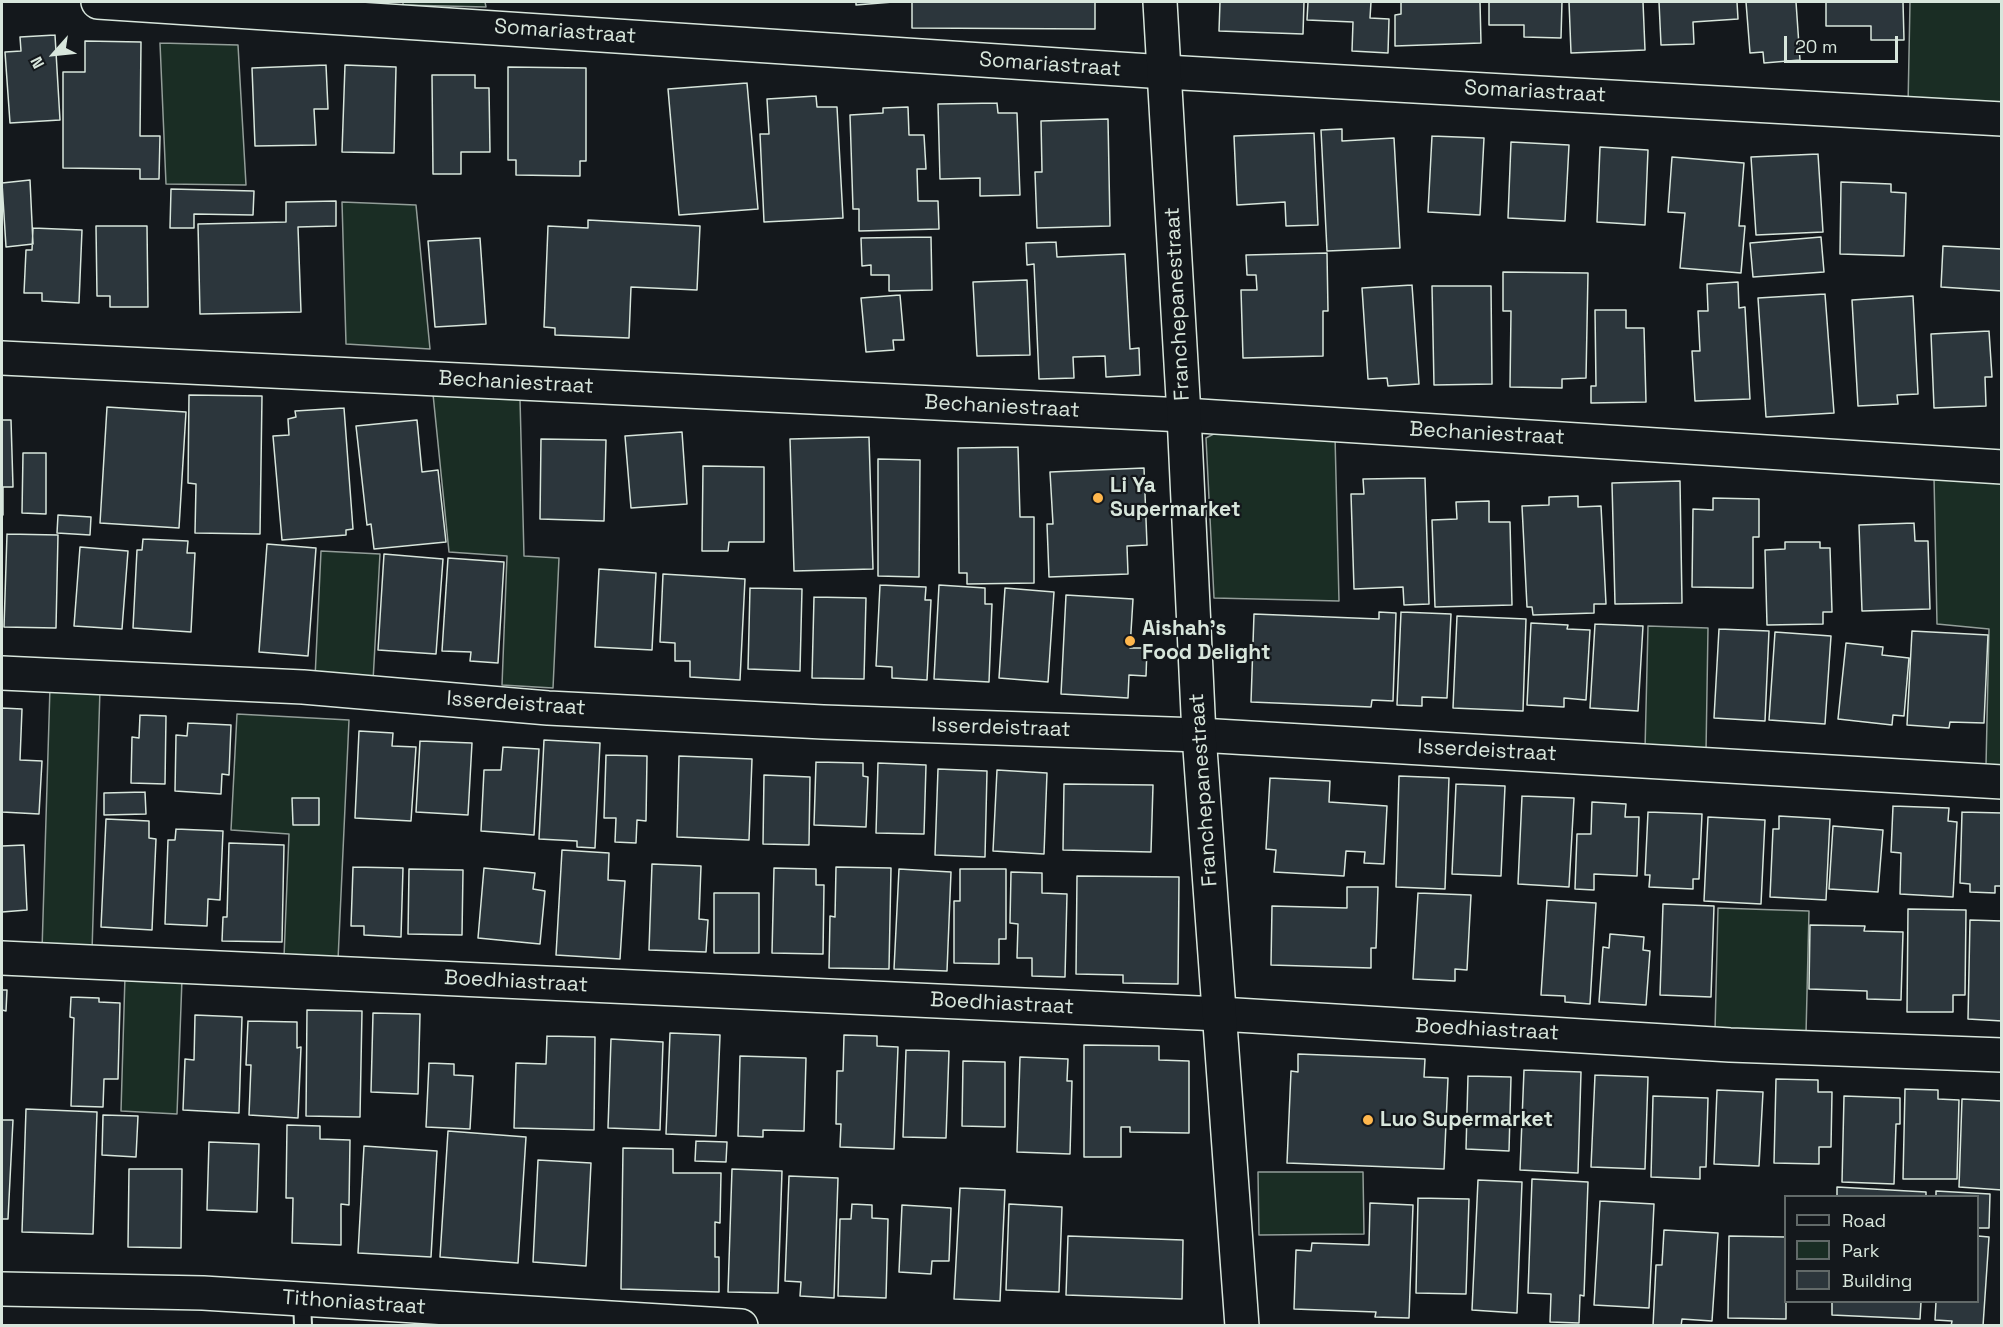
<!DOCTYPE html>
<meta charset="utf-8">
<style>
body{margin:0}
#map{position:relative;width:2003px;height:1327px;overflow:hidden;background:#14181c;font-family:"Space Grotesk",sans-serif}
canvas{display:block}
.frame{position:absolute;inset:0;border:3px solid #d8e6dc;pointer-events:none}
.legend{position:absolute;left:1784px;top:1195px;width:195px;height:108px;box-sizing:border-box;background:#14181c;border:2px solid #626a69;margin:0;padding:8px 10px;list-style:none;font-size:18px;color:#d8e6dc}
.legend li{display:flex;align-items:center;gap:12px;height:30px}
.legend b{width:30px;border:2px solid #626a69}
.north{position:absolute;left:24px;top:24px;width:60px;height:60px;-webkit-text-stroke:4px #14181c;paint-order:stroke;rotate:243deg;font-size:16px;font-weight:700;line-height:24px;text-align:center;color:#d8e6dc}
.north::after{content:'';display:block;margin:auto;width:21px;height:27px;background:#d8e6dc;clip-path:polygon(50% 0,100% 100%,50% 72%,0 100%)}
.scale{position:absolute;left:1784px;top:36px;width:114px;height:27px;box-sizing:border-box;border:3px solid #d8e6dc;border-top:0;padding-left:8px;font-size:18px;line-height:21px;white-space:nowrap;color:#d8e6dc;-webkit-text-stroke:4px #14181c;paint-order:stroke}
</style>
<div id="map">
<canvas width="2003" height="1327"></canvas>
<div class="frame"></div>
<ul class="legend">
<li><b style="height:8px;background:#14181c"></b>Road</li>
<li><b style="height:16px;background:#1a2d24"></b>Park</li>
<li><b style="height:16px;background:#2c363c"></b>Building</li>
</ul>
<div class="north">N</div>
<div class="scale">20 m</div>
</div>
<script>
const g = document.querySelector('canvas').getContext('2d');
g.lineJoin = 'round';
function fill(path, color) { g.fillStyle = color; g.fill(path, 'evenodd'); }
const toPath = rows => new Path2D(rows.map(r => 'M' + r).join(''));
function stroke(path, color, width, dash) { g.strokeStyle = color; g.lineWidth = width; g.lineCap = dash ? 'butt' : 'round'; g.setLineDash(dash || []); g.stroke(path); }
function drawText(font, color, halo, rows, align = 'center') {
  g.font = font + ' "Space Grotesk",sans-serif'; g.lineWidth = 4.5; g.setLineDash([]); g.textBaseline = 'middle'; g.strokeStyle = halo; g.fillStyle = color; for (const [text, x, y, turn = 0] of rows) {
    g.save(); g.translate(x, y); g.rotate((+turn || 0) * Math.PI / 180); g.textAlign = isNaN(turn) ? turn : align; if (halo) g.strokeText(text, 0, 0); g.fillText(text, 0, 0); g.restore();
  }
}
const green = toPath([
 [403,2,485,2,486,7,403,5,403,2],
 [1910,2,2001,2,2001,109,1908,106,1910,2],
 [160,43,238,45,246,185,166,184,160,43],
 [342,202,416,205,430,349,346,344,342,202],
 [433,394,520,399,524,556,559,558,553,688,502,685,507,556,449,552,433,394],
 [1225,428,1335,436,1339,601,1214,598,1206,438,1225,428],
 [1934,477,2001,483,2001,767,1986,766,1989,629,1937,624,1934,477],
 [321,551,380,554,373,681,315,678,321,551],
 [1648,626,1708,628,1706,752,1645,750,1648,626],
 [50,687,100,689,92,951,42,950,50,687],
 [237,714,349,720,338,960,284,957,289,834,231,830,237,714],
 [1718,908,1809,911,1806,1034,1715,1031,1718,908],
 [125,976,182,979,177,1114,121,1111,125,976],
 [1258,1172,1363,1172,1364,1234,1259,1235,1258,1172]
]);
const building = toPath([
 [856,2,893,2,856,5,856,2],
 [912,2,1095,2,1095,29,912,28,912,2],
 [1220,2,1304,2,1303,34,1219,31,1220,2],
 [1308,2,1371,2,1370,18,1389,19,1388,53,1352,51,1353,22,1307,20,1308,2],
 [1401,2,1480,2,1481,43,1395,46,1395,15,1401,14,1401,2],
 [1489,2,1562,2,1561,38,1524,37,1524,25,1489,25,1489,2],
 [1569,2,1643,2,1645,50,1571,53,1569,2],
 [1659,2,1737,2,1738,19,1693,22,1694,44,1661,45,1659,2],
 [1746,2,1796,2,1800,60,1764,63,1763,52,1750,53,1746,2],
 [1826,2,1903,2,1904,40,1871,40,1871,26,1826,26,1826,2],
 [55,35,60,120,10,123,5,52,21,51,20,37,55,35],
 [85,41,141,42,140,136,160,136,159,179,140,179,140,169,63,168,63,72,85,72,85,41],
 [326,65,328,109,314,109,316,145,255,146,252,68,326,65],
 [345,65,396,67,394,153,342,152,345,65],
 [508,67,586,68,586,161,580,161,580,176,516,175,516,160,508,160,508,67],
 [432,75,475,75,475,88,489,88,490,152,461,152,461,174,433,174,432,75],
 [747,83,758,209,679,215,668,89,747,83],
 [816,96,817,107,837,107,843,218,764,222,760,134,769,134,767,99,816,96],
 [997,103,998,113,1017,113,1020,195,980,196,980,178,940,179,938,104,997,103],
 [908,107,909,135,924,135,926,169,917,169,918,201,938,201,939,229,859,231,859,209,853,209,850,115,883,113,883,108,908,107],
 [1108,119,1110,226,1037,228,1035,172,1042,172,1041,121,1108,119],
 [1342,129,1342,141,1394,138,1400,248,1327,251,1321,130,1342,129],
 [1314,133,1318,225,1286,226,1285,202,1237,205,1234,136,1314,133],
 [1432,136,1484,138,1480,215,1428,212,1432,136],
 [1511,142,1569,145,1565,221,1508,218,1511,142],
 [1600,147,1648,150,1645,225,1597,222,1600,147],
 [1818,154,1823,232,1756,235,1751,157,1818,154],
 [1672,157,1744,163,1739,226,1745,226,1741,273,1680,268,1685,213,1668,212,1672,157],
 [30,180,33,244,6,247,2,183,30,180],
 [1841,182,1891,184,1891,192,1906,193,1904,256,1840,254,1841,182],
 [171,189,254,191,253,215,194,214,194,228,170,228,171,189],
 [336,201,336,226,298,227,301,312,200,314,198,224,286,222,286,202,336,201],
 [588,220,700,226,697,290,631,287,629,338,555,335,555,328,544,327,548,226,588,228,588,220],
 [96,226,147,226,148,307,110,307,110,296,97,296,96,226],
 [33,228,82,230,79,303,42,301,42,293,24,293,26,250,32,250,33,228],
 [931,237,932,290,889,291,889,275,871,275,871,265,862,266,861,238,931,237],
 [1821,237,1824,272,1753,277,1750,243,1821,237],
 [480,238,486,324,435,327,428,241,480,238],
 [1056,242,1057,257,1125,254,1130,349,1139,348,1140,375,1106,377,1105,356,1073,357,1074,378,1039,379,1034,264,1027,265,1026,243,1056,242],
 [1943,246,2002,249,2002,291,1941,287,1943,246],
 [1327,253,1328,311,1323,311,1323,356,1243,358,1241,290,1257,290,1256,275,1247,275,1246,255,1327,253],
 [1503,272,1588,273,1586,378,1562,379,1562,388,1510,387,1511,311,1503,311,1503,272],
 [1027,280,1030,355,977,356,973,282,1027,280],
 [1738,282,1739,308,1745,307,1750,399,1695,401,1692,351,1700,351,1698,311,1708,311,1707,284,1738,282],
 [1412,285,1419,384,1388,386,1387,378,1368,379,1362,288,1412,285],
 [1432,286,1491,286,1492,384,1434,385,1432,286],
 [1825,294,1834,413,1766,417,1758,298,1825,294],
 [900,295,904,340,893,340,894,350,866,352,861,298,900,295],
 [1913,296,1918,394,1897,395,1898,404,1858,406,1852,300,1913,296],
 [1595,310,1626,310,1626,328,1644,328,1646,402,1591,403,1591,386,1596,386,1595,310],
 [1989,331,1992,377,1985,377,1986,406,1934,408,1931,334,1989,331],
 [189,395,262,396,260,534,195,533,196,484,188,483,189,395],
 [107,407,186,412,179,528,100,523,107,407],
 [344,408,353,529,346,530,346,535,282,540,273,436,289,435,288,419,296,417,295,411,344,408],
 [2,420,11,420,13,487,3,487,3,515,2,515,2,420],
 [417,420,422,472,438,470,446,542,374,549,371,524,367,525,356,426,417,420],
 [682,432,687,504,631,508,625,436,682,432],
 [869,437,873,569,794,571,790,439,869,437],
 [541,439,606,440,604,521,540,519,541,439],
 [1018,447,1020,517,1034,517,1034,583,967,584,967,573,959,573,958,448,1018,447],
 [23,453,46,453,46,514,22,513,23,453],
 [878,459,920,460,919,577,878,576,878,459],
 [703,466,764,467,764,542,729,542,728,551,702,551,703,466],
 [1144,468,1147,545,1127,546,1128,574,1049,577,1047,524,1053,524,1050,472,1144,468],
 [1425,478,1429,604,1404,605,1403,587,1354,589,1351,494,1364,494,1363,479,1425,478],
 [1680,481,1682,603,1615,604,1612,483,1680,481],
 [1578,496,1578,507,1601,506,1606,604,1594,604,1594,613,1533,615,1532,607,1527,607,1522,506,1549,505,1549,497,1578,496],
 [1713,498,1759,499,1759,537,1753,537,1753,588,1692,587,1693,509,1713,510,1713,498],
 [1489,501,1489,522,1510,522,1512,605,1435,607,1432,520,1457,519,1456,502,1489,501],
 [58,515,91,517,90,535,57,533,58,515],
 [1914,523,1915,541,1928,541,1930,609,1862,611,1859,525,1914,523],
 [7,534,58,535,56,628,4,627,7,534],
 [143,539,188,541,187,553,195,553,191,632,133,628,137,550,142,550,143,539],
 [1785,542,1820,542,1820,548,1830,548,1832,612,1823,612,1823,624,1767,625,1765,550,1785,549,1785,542],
 [267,544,316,548,308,656,259,652,267,544],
 [80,547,128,551,122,629,74,626,80,547],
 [384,554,443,559,436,654,378,650,384,554],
 [448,558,504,562,498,663,470,661,471,652,442,651,448,558],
 [599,569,656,573,652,650,595,647,599,569],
 [663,574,745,579,740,680,690,677,690,661,675,661,675,643,660,642,663,574],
 [880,585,926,587,925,600,931,600,927,680,892,678,892,667,876,666,880,585],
 [939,585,985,588,985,604,992,604,989,682,934,679,939,585],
 [750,588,802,589,800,671,748,669,750,588],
 [1005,588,1054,592,1048,682,999,678,1005,588],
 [1066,595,1133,599,1130,648,1147,648,1146,676,1129,675,1128,698,1061,694,1066,595],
 [814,597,866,598,864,679,812,678,814,597],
 [1379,612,1396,613,1393,701,1372,700,1371,707,1251,702,1254,614,1379,619,1379,612],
 [1401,612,1451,614,1447,698,1422,697,1422,706,1397,705,1401,612],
 [1457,616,1526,619,1523,711,1453,708,1457,616],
 [1531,623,1568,625,1567,629,1590,630,1586,700,1564,698,1564,707,1527,705,1531,623],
 [1595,624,1643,626,1638,711,1590,708,1595,624],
 [1719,629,1769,631,1765,721,1714,718,1719,629],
 [1912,631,1988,635,1984,723,1950,722,1949,728,1907,725,1912,631],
 [1775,632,1831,636,1825,724,1769,720,1775,632],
 [1846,643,1883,647,1882,655,1909,658,1904,716,1893,715,1892,725,1838,719,1846,643],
 [2,708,22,709,20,760,42,761,39,814,2,812,2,708],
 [140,715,166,716,165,784,131,783,132,737,139,738,140,715],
 [188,723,231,725,229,775,222,774,221,794,175,791,176,735,187,736,188,723],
 [359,731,393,733,392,746,416,747,411,821,355,818,359,731],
 [544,740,600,743,595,848,577,847,577,841,539,839,544,740],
 [420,741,472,743,468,815,416,812,420,741],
 [503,747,539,749,534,835,481,831,484,770,501,770,503,747],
 [606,755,647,756,646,821,637,820,636,843,615,842,616,818,604,818,606,755],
 [679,756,752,759,749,840,677,837,679,756],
 [816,762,863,763,863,776,868,777,866,827,814,825,816,762],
 [878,763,926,765,924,834,876,833,878,763],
 [938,769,987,771,985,857,935,855,938,769],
 [997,770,1047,773,1044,854,993,851,997,770],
 [764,775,810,777,809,845,763,844,764,775],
 [1399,776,1449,778,1445,889,1396,887,1399,776],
 [1270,778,1330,781,1329,802,1387,806,1384,864,1364,863,1365,852,1346,851,1344,876,1274,872,1276,850,1266,849,1270,778],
 [1064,784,1153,785,1151,852,1063,850,1064,784],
 [1456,784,1505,786,1501,876,1452,874,1456,784],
 [145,792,146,814,104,815,104,793,145,792],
 [1522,796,1574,798,1569,887,1518,884,1522,796],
 [292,798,319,798,319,825,293,825,292,798],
 [1592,802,1626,804,1625,817,1639,817,1637,876,1594,874,1594,890,1575,889,1577,834,1591,834,1592,802],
 [1893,806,1949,808,1948,821,1957,822,1953,897,1900,894,1901,853,1891,852,1893,806],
 [1648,812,1702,814,1699,879,1693,879,1693,889,1649,887,1650,875,1645,875,1648,812],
 [1962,812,2002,813,2002,886,1995,886,1995,893,1970,892,1970,884,1960,883,1962,812],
 [1779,816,1830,819,1826,900,1770,897,1773,829,1779,829,1779,816],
 [1708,817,1765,820,1761,904,1704,901,1708,817],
 [106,819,149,821,149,838,156,839,152,930,101,927,106,819],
 [1833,826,1883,830,1878,892,1829,889,1833,826],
 [176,829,223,831,220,900,208,899,207,926,165,924,168,840,175,840,176,829],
 [229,843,284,845,282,942,222,941,223,917,227,917,229,843],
 [24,845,27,910,2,912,2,846,24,845],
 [562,850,609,853,608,880,625,881,620,959,556,955,562,850],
 [652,864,701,866,699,919,708,920,706,952,649,950,652,864],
 [353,867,403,868,401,937,364,935,364,926,351,926,353,867],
 [836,867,891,868,889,969,829,968,830,916,835,917,836,867],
 [484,868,535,873,533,889,545,891,540,944,478,938,484,868],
 [774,868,816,869,816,885,824,885,823,954,772,953,774,868],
 [409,869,463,870,462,935,408,934,409,869],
 [899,869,951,872,947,971,894,969,899,869],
 [960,869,1006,869,1006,939,999,939,999,964,954,963,954,901,960,901,960,869],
 [1011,872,1042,873,1042,893,1067,894,1065,977,1032,976,1032,958,1017,958,1018,924,1010,923,1011,872],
 [1077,876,1179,877,1178,984,1123,983,1123,975,1076,974,1077,876],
 [1347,887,1378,887,1376,948,1371,948,1371,968,1271,965,1272,906,1347,908,1347,887],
 [714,893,759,893,759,953,714,953,714,893],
 [1418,893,1471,895,1467,970,1455,969,1455,981,1413,979,1418,893],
 [1547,900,1596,903,1590,1004,1565,1002,1565,996,1541,995,1547,900],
 [1663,904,1714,906,1711,997,1660,995,1663,904],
 [1908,909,1966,910,1965,995,1953,995,1953,1012,1907,1012,1908,909],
 [1970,920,2002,921,2002,1021,1968,1019,1970,920],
 [1810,925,1865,926,1864,931,1903,932,1901,1000,1867,999,1867,991,1809,989,1810,925],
 [1610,934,1644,937,1643,950,1650,951,1646,1005,1599,1002,1603,947,1609,948,1610,934],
 [2,990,7,990,6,1011,2,1010,2,990],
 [71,997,99,998,99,1002,120,1003,118,1079,104,1079,103,1107,71,1106,74,1018,70,1017,71,997],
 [307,1010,362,1011,360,1117,306,1116,307,1010],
 [373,1013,420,1014,418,1094,371,1092,373,1013],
 [195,1015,242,1017,239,1113,183,1110,185,1059,194,1060,195,1015],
 [248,1021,297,1022,297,1048,301,1047,298,1118,249,1115,251,1065,246,1065,248,1021],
 [670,1033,720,1035,716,1136,666,1134,670,1033],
 [844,1035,877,1036,877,1046,898,1047,894,1149,840,1147,841,1124,836,1124,837,1071,843,1071,844,1035],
 [547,1036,595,1037,594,1130,514,1128,516,1063,546,1064,547,1036],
 [611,1039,663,1042,660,1130,608,1128,611,1039],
 [1084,1045,1159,1046,1159,1060,1189,1061,1189,1133,1130,1132,1130,1127,1121,1127,1121,1157,1084,1157,1084,1045],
 [906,1050,949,1051,946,1138,903,1137,906,1050],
 [1298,1054,1425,1059,1424,1077,1448,1078,1444,1169,1287,1163,1291,1071,1298,1072,1298,1054],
 [740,1056,806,1058,804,1131,763,1130,763,1137,738,1136,740,1056],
 [1020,1057,1068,1059,1067,1081,1072,1081,1070,1154,1017,1152,1020,1057],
 [963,1061,1005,1062,1005,1127,962,1126,963,1061],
 [429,1063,454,1064,454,1075,473,1076,470,1129,426,1127,429,1063],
 [1524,1070,1581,1072,1578,1173,1520,1170,1524,1070],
 [1595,1075,1648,1077,1645,1169,1591,1167,1595,1075],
 [1468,1076,1511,1077,1509,1151,1466,1149,1468,1076],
 [1776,1079,1818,1080,1818,1092,1832,1092,1831,1147,1819,1147,1819,1164,1774,1163,1776,1079],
 [1905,1089,1938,1090,1938,1099,1959,1100,1957,1179,1903,1179,1905,1089],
 [1717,1090,1763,1092,1759,1166,1714,1164,1717,1090],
 [1653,1096,1708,1098,1706,1167,1700,1167,1700,1179,1651,1177,1653,1096],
 [1844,1096,1900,1098,1900,1124,1896,1124,1894,1184,1842,1182,1844,1096],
 [1962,1099,2002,1101,2002,1190,1959,1187,1962,1099],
 [26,1109,97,1112,93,1234,22,1232,26,1109],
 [103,1115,138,1116,136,1157,102,1155,103,1115],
 [2,1120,13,1120,8,1219,2,1219,2,1120],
 [287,1125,320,1126,320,1139,350,1140,349,1205,341,1204,341,1245,292,1243,293,1198,286,1198,287,1125],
 [448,1131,526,1137,518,1263,440,1257,448,1131],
 [696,1141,727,1142,726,1162,695,1161,696,1141],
 [209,1142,259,1144,257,1212,207,1210,209,1142],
 [364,1146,437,1151,431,1257,358,1253,364,1146],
 [623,1148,673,1149,673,1173,721,1173,720,1223,715,1222,715,1257,719,1257,719,1292,621,1289,623,1148],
 [538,1160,591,1163,586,1266,533,1262,538,1160],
 [129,1169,182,1169,181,1248,128,1247,129,1169],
 [732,1169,782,1171,778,1293,728,1292,732,1169],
 [789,1176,838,1178,834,1298,800,1296,801,1282,785,1281,789,1176],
 [1532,1179,1588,1182,1584,1296,1580,1295,1579,1323,1550,1322,1551,1294,1528,1293,1532,1179],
 [1478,1180,1522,1182,1517,1313,1472,1310,1478,1180],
 [1837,1187,1926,1192,1926,1196,1837,1196,1837,1187],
 [960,1188,1005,1190,1000,1301,954,1299,960,1188],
 [1936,1191,1990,1194,1989,1228,1978,1228,1978,1196,1936,1196,1936,1191],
 [1418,1198,1469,1199,1466,1294,1416,1293,1418,1198],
 [1600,1201,1654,1204,1649,1308,1594,1305,1600,1201],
 [1370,1203,1413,1205,1409,1318,1375,1317,1376,1312,1294,1309,1296,1250,1311,1251,1312,1243,1369,1245,1370,1203],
 [852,1204,872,1205,872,1218,888,1219,886,1298,838,1296,840,1219,851,1219,852,1204],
 [1009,1204,1062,1207,1059,1292,1006,1290,1009,1204],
 [902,1205,951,1208,949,1261,932,1261,931,1274,899,1272,902,1205],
 [1664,1230,1718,1233,1712,1321,1682,1319,1681,1326,1653,1326,1656,1265,1662,1265,1664,1230],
 [1068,1236,1183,1240,1182,1299,1066,1295,1068,1236],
 [1729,1236,1786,1237,1786,1319,1728,1318,1729,1236],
 [1978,1236,1989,1237,1983,1326,1951,1326,1952,1321,1935,1320,1936,1302,1978,1302,1978,1236],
 [1832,1302,1921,1302,1920,1319,1832,1315,1832,1302]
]);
const lane = toPath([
 [302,1299,303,1326]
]);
const street = toPath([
 [98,2,1165,72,2002,119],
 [2,358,1184,415,2002,467],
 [2,673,303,687,548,708,823,722,1199,735,2002,782],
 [2,958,1220,1014,1730,1045,2002,1055],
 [2,1289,203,1293,741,1326]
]);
const secondary = toPath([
 [1160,2,1184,415,1199,735,1242,1326]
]);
const markers = [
 [1098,498,6,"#ffb74d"],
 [1130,641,6,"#ffb74d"],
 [1368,1120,6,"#ffb74d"]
];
const streetNames = [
 ["Somariastraat",565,32,4],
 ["Somariastraat",1050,65,4],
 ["Somariastraat",1535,92,3],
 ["Franchepanestraat",1178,304,-93],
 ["Bechaniestraat",516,383,3],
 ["Bechaniestraat",1002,407,3],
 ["Bechaniestraat",1487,434,3],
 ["Isserdeistraat",516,704,4],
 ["Isserdeistraat",1001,728,2],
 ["Isserdeistraat",1487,751,3],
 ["Franchepanestraat",1204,790,-94],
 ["Boedhiastraat",516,982,3],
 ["Boedhiastraat",1002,1004,3],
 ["Boedhiastraat",1487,1030,3],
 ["Tithoniastraat",354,1303,4]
];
const poiNames = [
 ["Li Ya",1110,486],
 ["Supermarket",1110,510],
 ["Aishah’s",1142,629],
 ["Food Delight",1142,653],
 ["Luo Supermarket",1380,1120]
];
fill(green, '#1a2d24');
stroke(green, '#939e99', 1.5);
fill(building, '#2c363c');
stroke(building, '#d8e6dc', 1.5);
stroke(lane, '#d8e6dc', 20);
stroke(street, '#d8e6dc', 36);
stroke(secondary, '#d8e6dc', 36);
stroke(lane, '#14181c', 16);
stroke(street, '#14181c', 33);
stroke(secondary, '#14181c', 33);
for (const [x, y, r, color] of markers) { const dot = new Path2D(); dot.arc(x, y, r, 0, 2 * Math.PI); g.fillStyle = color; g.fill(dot); stroke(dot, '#14181c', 2); }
drawText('21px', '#d8e6dc', '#14181c', streetNames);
drawText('bold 21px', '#d8e6dc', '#14181c', poiNames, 'left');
</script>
